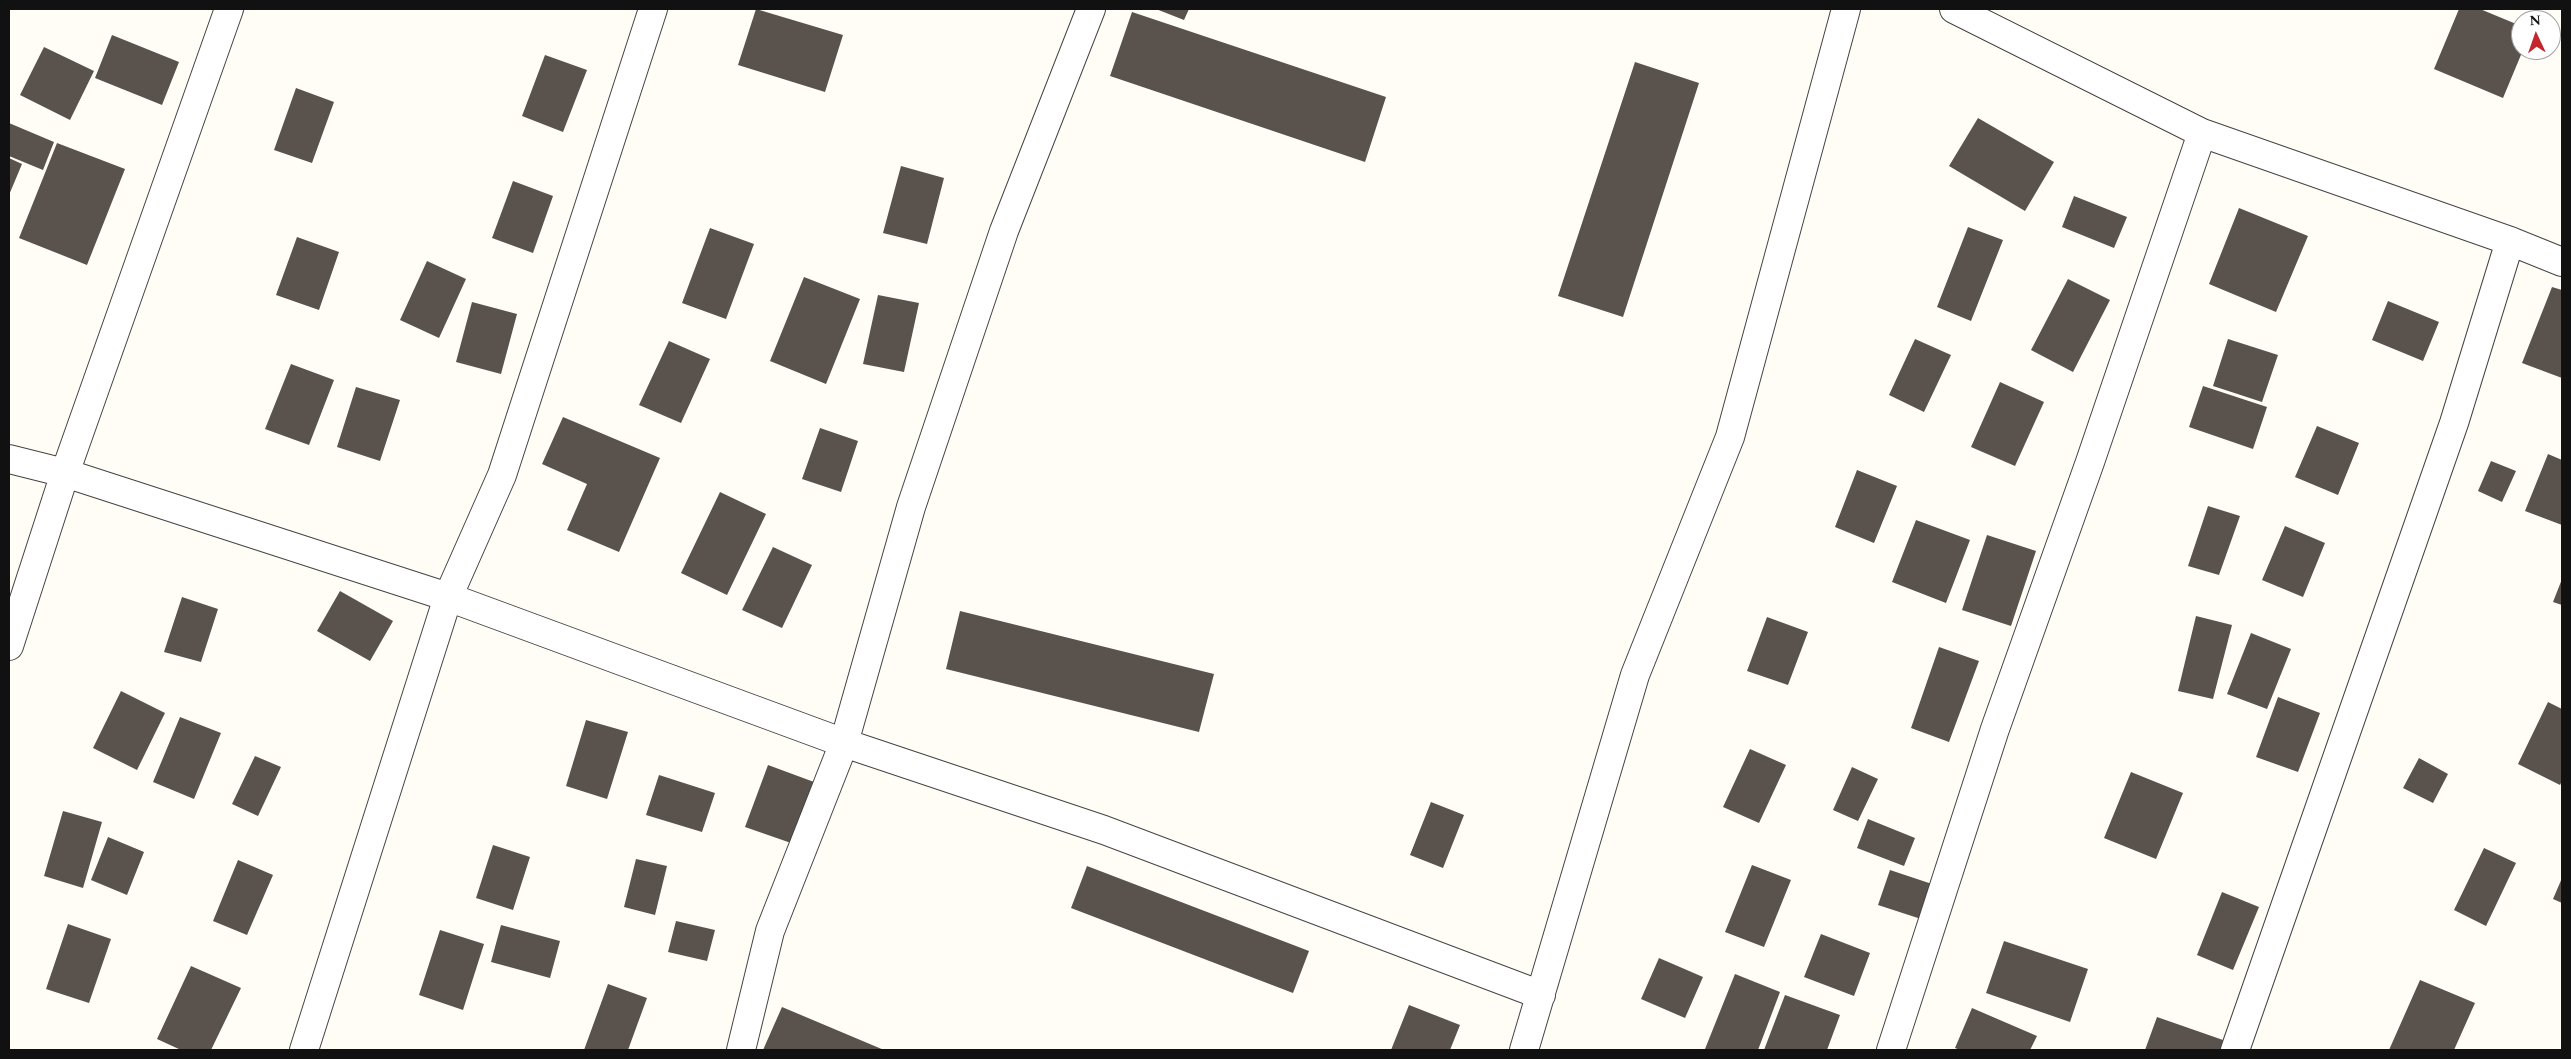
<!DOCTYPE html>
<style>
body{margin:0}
#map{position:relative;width:2571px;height:1059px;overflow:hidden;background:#fffdf5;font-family:Spectral,serif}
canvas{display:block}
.frame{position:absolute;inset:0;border:10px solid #111;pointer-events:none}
.north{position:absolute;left:2511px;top:10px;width:50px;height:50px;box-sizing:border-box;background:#fff;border:1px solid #a0a0a0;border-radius:50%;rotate:357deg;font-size:14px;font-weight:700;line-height:20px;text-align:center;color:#111}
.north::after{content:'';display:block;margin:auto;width:18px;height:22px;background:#c4262e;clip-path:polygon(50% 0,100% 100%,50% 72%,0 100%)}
</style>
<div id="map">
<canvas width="2571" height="1059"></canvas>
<div class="frame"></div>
<div class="north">N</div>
</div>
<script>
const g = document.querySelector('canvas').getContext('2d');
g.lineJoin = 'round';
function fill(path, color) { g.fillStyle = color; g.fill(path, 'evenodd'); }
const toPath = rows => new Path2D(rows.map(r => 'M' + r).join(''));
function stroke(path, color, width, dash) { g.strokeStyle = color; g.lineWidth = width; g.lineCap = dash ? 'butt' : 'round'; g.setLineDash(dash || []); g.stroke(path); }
const building = toPath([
 [756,9,843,35,825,92,738,65],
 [1156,9,1189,9,1184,20],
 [2459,9,2480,9,2521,26,2521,50,2523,50,2503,98,2434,69],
 [1132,12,1386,97,1365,162,1110,76],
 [112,35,179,62,162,105,95,78],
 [44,47,94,71,70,120,20,95],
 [545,55,587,70,563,132,522,116],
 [1635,62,1699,83,1623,317,1558,296],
 [296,88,334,102,312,163,274,150],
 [1978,118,2054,162,2025,211,1949,166],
 [9,123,54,142,43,170,9,156],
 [57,143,125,169,87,265,19,238],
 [9,158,22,164,9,195],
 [901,166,944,178,927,244,883,233],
 [513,181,553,196,533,253,492,238],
 [2074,196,2127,217,2114,248,2062,227],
 [2239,208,2308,236,2276,312,2209,284],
 [1968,227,2003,240,1971,321,1937,307],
 [710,228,754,244,726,319,682,303],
 [297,237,339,252,319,310,276,295],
 [427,261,466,279,439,338,400,320],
 [804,277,860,299,826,384,770,361],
 [2068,279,2110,300,2073,372,2031,350],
 [2552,287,2562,290,2562,378,2522,363],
 [878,295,919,303,904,372,863,364],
 [2388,301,2439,322,2423,361,2372,340],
 [472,302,517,314,501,374,456,362],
 [1915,339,1951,355,1924,412,1889,395],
 [2228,339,2278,355,2262,402,2213,386],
 [669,341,710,359,681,423,639,405],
 [291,364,334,380,309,445,265,429],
 [2000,382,2044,402,2015,466,1971,447],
 [2203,386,2267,407,2253,449,2189,427],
 [356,387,400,400,380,461,337,447],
 [563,417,660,458,619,552,567,530,587,484,542,464],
 [2317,426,2359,443,2338,495,2295,477],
 [820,428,858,441,841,492,802,479],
 [2548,454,2562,460,2562,525,2525,511],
 [2491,461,2516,471,2502,502,2478,491],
 [1857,470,1897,486,1874,543,1835,527],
 [720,492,766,514,727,595,681,573],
 [2208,506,2240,516,2219,575,2188,566],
 [1916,520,1970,540,1946,603,1892,582],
 [2285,526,2325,543,2303,597,2262,580],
 [1987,535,2036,551,2011,626,1962,610],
 [773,547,812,565,782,628,742,610],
 [2562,579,2562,605,2553,602],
 [340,591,393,621,370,661,317,631],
 [182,597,218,609,201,662,164,652],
 [960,611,1214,674,1199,732,946,669],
 [2196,616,2232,625,2213,699,2178,691],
 [1767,617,1808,632,1788,685,1747,671],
 [2251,633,2291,649,2267,709,2227,694],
 [1939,647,1979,661,1949,742,1911,728],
 [121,691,165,713,137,770,93,748],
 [2278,697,2320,713,2298,772,2256,757],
 [2548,702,2562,709,2562,781,2560,785,2518,764],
 [180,717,221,733,194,799,153,782],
 [586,720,628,732,607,799,566,786],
 [1750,749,1786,765,1759,823,1723,807],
 [255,756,281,767,258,816,232,804],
 [2419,758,2448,774,2433,803,2403,788],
 [768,765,814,782,791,843,745,827],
 [1852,767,1878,779,1858,821,1833,810],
 [2131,772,2183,793,2156,859,2104,838],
 [659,775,715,793,702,832,646,815],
 [1431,802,1464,815,1443,868,1410,855],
 [63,811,102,822,83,888,44,876],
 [1868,819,1915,838,1904,866,1857,848],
 [108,837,144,852,127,895,91,880],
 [493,845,530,857,513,910,476,898],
 [2484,848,2516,863,2486,926,2454,910],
 [636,859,667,866,655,915,624,907],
 [238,860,273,875,247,935,213,921],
 [1752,865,1791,880,1764,947,1725,932],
 [1087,866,1309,951,1293,993,1071,908],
 [1890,870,1932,884,1921,919,1878,905],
 [2562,878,2562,903,2553,899],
 [2222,892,2259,907,2233,970,2197,955],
 [676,921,715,930,707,961,668,952],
 [68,924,111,939,89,1003,46,989],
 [501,925,560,941,550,978,491,962],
 [440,930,484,944,463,1010,419,995],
 [1821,934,1870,953,1854,996,1804,977],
 [2004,941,2088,969,2070,1022,1986,993],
 [1659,958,1703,977,1685,1018,1641,999],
 [191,966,241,988,211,1050,181,1050,157,1039],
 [1735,974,1780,992,1758,1050,1708,1050,1705,1049],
 [2420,980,2475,1003,2454,1050,2389,1050],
 [608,984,647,998,628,1050,584,1050],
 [1785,995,1840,1015,1827,1050,1764,1050],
 [1409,1005,1460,1025,1450,1050,1391,1050],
 [782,1007,884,1050,763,1050],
 [1972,1008,2037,1036,2030,1050,1960,1050,1955,1048],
 [2157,1017,2223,1040,2220,1050,2145,1050]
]);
const minor = toPath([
 [1954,9,2202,133,2510,241,2562,262],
 [9,459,65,473,448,597,844,743,1104,830,1541,995],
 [9,646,65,473,229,9],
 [304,1050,448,597,502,475,653,9],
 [741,1050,770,931,844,743,911,507,1004,231,1091,9],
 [1524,1050,1635,675,1730,437,1846,9],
 [1891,1050,1995,729,2090,462,2202,133],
 [2235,1050,2454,423,2510,241]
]);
fill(building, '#5a524d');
stroke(minor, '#444', 30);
stroke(minor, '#fff', 28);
</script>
